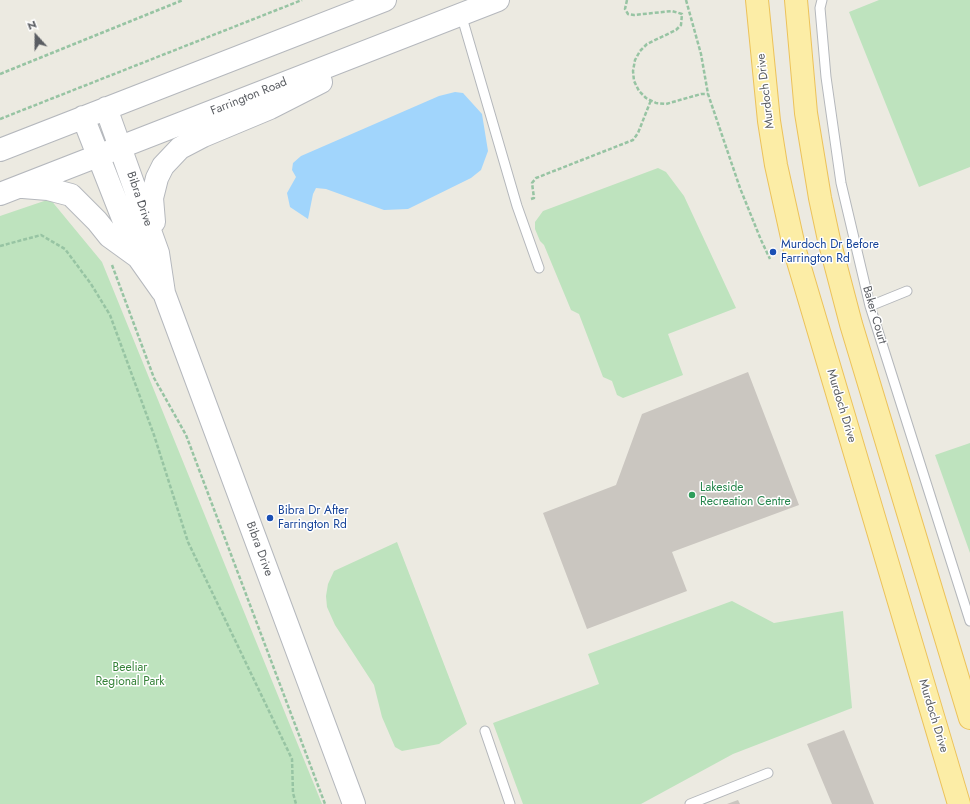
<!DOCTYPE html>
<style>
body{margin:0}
#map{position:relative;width:970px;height:804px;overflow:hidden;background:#eceae1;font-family:Jost,sans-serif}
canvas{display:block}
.north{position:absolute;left:16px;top:16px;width:40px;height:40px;-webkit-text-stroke:3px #fff;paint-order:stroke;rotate:339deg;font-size:11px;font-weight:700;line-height:16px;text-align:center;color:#5a5d62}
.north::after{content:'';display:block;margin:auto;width:14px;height:18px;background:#5a5d62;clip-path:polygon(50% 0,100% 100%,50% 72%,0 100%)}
</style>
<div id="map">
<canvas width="970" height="804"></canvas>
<div class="north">N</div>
</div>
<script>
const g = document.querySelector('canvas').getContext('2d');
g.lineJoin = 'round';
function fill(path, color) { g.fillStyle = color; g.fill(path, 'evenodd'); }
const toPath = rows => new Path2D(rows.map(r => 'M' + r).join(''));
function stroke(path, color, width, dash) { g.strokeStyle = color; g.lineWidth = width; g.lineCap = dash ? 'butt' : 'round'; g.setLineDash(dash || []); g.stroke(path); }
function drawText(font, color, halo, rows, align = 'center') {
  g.font = font + ' Jost,sans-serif'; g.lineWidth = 3; g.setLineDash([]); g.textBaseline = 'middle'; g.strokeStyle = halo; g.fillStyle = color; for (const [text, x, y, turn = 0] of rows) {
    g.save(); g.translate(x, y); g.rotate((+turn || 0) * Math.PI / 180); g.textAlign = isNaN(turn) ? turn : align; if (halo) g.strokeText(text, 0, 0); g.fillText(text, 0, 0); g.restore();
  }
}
const green = toPath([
 [879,0,970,0,970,167,919,187,849,12],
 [658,168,666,172,684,196,736,308,668,334,683,375,623,398,617,395,612,381,603,377,579,314,571,310,544,245,540,241,535,229,535,222,543,211],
 [50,199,102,262,322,804,0,804,0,216],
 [970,443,970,553,935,455],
 [397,542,467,724,439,744,402,751,395,747,382,717,374,685,335,625,327,607,326,596,328,584,334,571],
 [732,601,774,623,843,611,852,708,733,754,641,804,523,804,493,723,599,684,588,654]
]);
const water = toPath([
 [455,92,463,93,482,114,488,151,481,170,471,178,408,209,384,210,326,189,316,188,313,194,308,219,290,207,287,193,296,177,292,170,293,163,301,156,439,96]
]);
const building = toPath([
 [748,372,799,505,672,552,687,591,587,629,543,513,616,485,642,414],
 [844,730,874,804,832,804,807,744],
 [738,800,740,804,727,804]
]);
const path = toPath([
 [627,0,625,9,628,14,634,15,672,11,682,14,681,25,676,30,647,44,640,51,635,60,633,71,634,81,639,91,646,98,656,103,666,104,701,94,708,94],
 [686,0,701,54,708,94,740,188,761,240,770,259],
 [0,74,183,0],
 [0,119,302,0],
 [531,199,534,198,532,183,536,178,633,140,638,133,651,100],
 [0,246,41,235,65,249,91,284,110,315,154,435,188,542,292,759,293,793,296,804],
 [112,265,154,378,186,435,325,804]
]);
const lane = toPath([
 [822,0,820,8,826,77,841,183,870,306,970,621],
 [461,14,517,206,539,268],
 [870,306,907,291],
 [485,731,510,804],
 [690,804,768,773]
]);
const secondary = toPath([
 [106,108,158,253,164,293,354,804],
 [83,117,138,257,162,291],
 [0,150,385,0],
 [23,187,48,189,71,195,97,221,109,236,138,257],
 [0,194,498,0],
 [154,222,152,198,157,178,163,166,180,148,203,136,270,108,321,82]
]);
const primary = toPath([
 [757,0,769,121,776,165,795,251,959,804],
 [796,0,806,113,820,198,829,240,851,324,970,718]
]);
const markers = [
 [773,252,4,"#1a4fb4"],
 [692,495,4,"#2e9e5b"],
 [270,518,4,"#1a4fb4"]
];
const streetNames = [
 ["Murdoch Drive",766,91,-97],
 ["Farrington Road",249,97,-22],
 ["Bibra Drive",139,199,71],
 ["Baker Court",874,315,74],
 ["Murdoch Drive",841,406,73],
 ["Bibra Drive",259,549,70],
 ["Murdoch Drive",933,716,73]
];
const transitNames = [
 ["Murdoch Dr Before",781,245],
 ["Farrington Rd",781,259],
 ["Bibra Dr After",278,511],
 ["Farrington Rd",278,525]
];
const leisureNames = [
 ["Lakeside",700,488],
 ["Recreation Centre",700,502]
];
const parkNames = [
 ["Beeliar",130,668],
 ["Regional Park",130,682]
];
fill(green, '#bee3be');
fill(water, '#a1d5fc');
fill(building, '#cac6c0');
stroke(lane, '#b4b7bb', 11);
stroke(secondary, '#b5b8bd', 24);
stroke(primary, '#ecc25a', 24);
stroke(path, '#97c4a3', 2.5, [4, 2]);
stroke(lane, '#fff', 9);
stroke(secondary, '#fff', 22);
stroke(primary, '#fceda6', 22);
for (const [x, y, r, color] of markers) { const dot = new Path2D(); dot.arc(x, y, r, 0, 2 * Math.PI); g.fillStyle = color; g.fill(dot); stroke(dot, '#fff', 1.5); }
drawText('12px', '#5a5d62', '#fff', streetNames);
drawText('12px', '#164399', '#fff', transitNames, 'left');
drawText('12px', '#27864d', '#fff', leisureNames, 'left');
drawText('12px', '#37833a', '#fff', parkNames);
</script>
